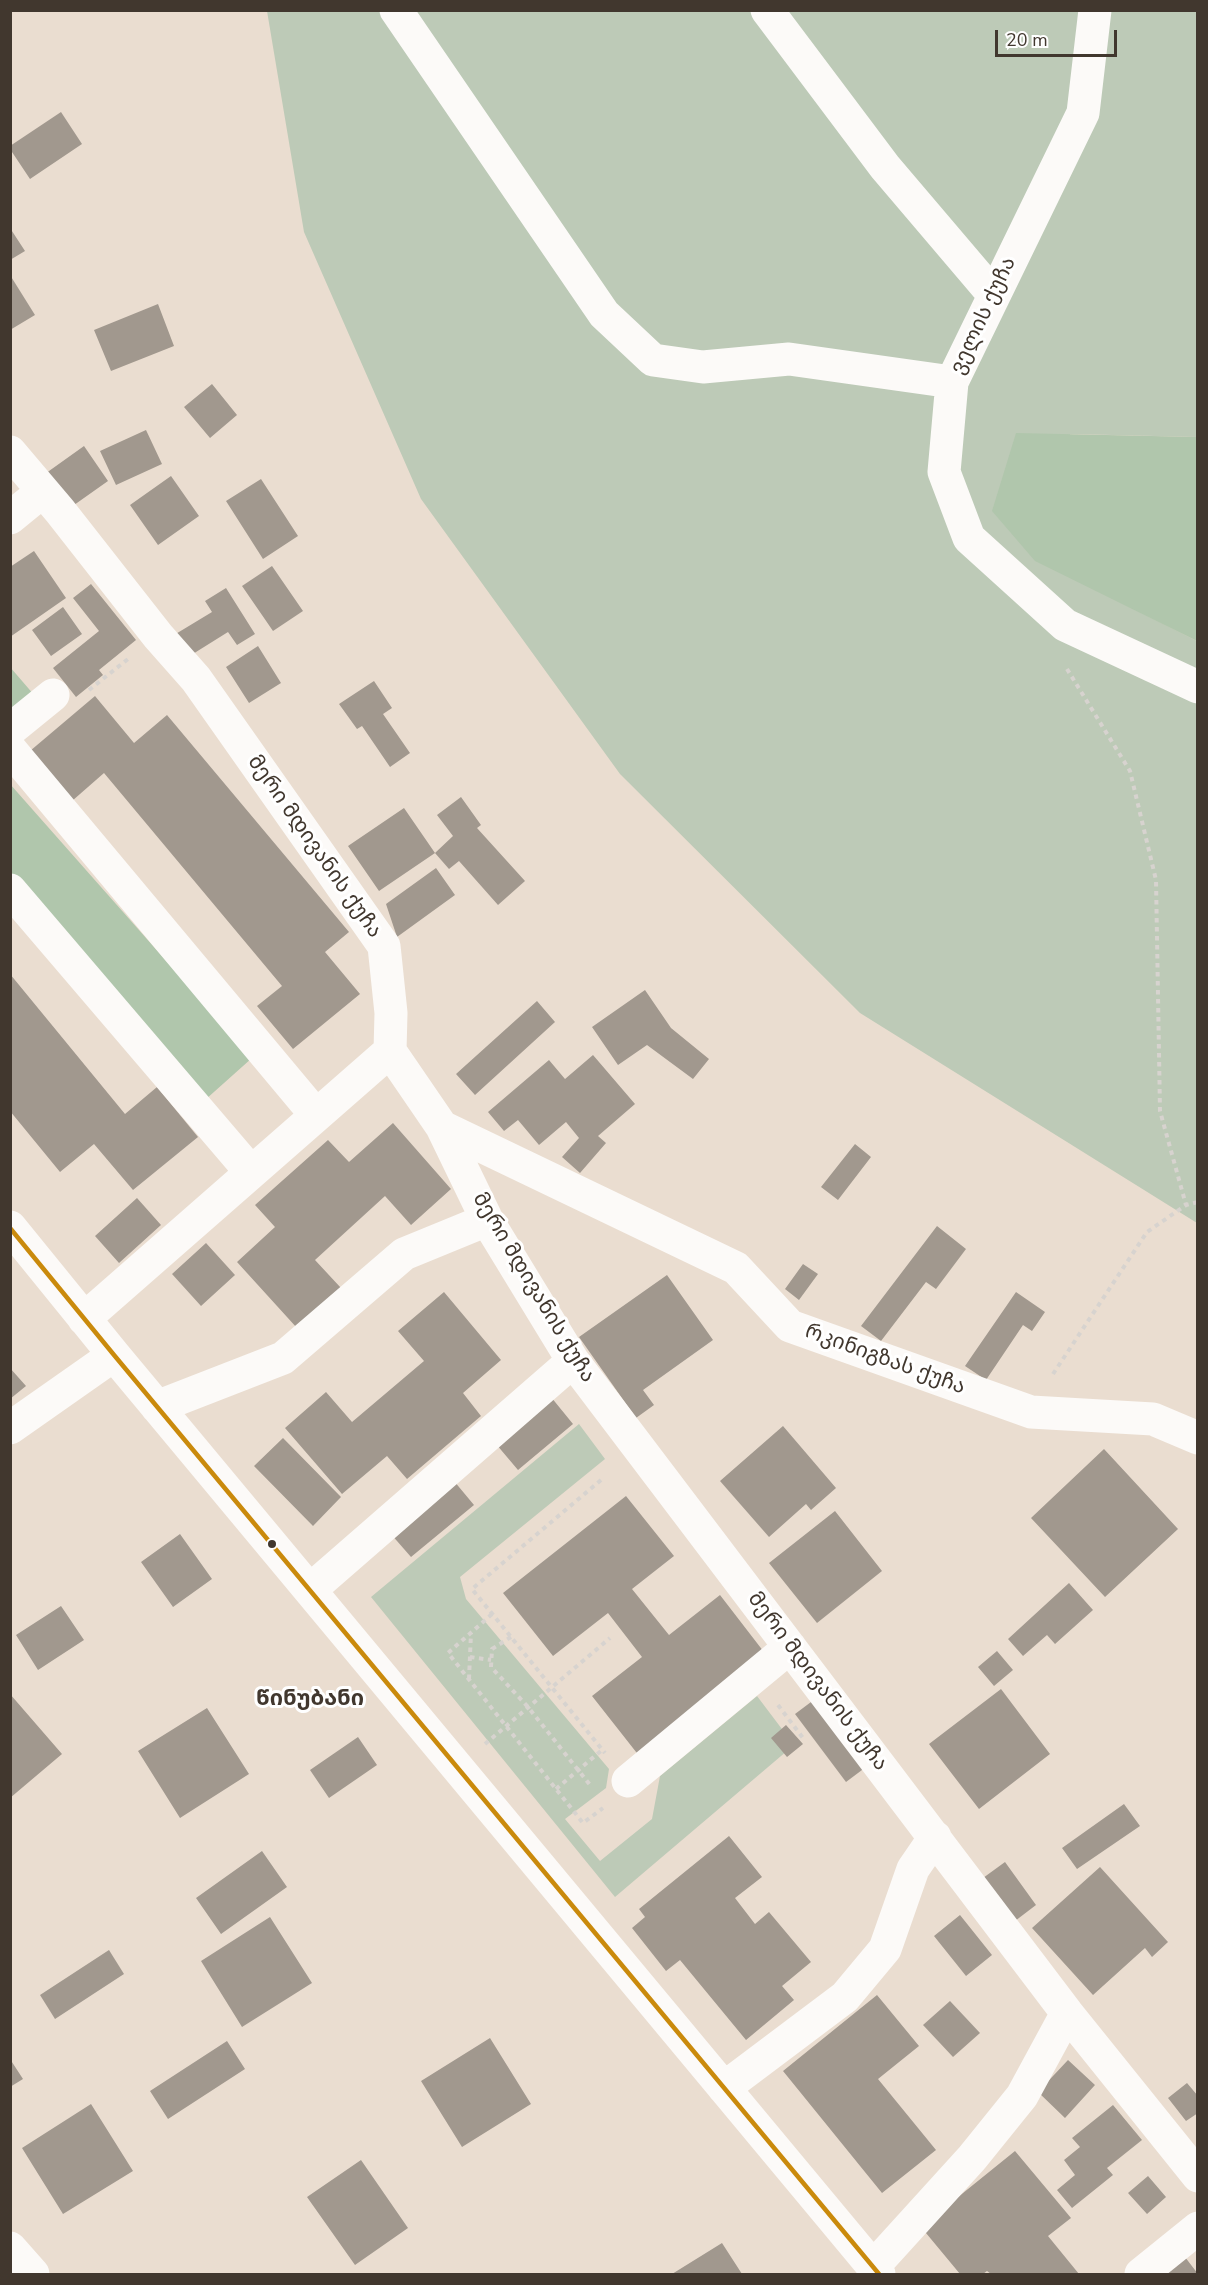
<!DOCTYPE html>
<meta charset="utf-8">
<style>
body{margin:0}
#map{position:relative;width:1208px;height:2285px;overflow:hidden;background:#eaddd0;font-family:"Nunito Sans",sans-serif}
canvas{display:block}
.frame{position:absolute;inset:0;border:12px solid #41372e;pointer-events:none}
.scale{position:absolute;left:995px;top:30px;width:122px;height:27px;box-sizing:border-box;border:3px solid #41372e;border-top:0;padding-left:8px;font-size:18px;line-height:21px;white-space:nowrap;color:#41372e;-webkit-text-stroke:4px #fff;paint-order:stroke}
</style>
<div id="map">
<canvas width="1208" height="2285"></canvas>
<div class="frame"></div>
<div class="scale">20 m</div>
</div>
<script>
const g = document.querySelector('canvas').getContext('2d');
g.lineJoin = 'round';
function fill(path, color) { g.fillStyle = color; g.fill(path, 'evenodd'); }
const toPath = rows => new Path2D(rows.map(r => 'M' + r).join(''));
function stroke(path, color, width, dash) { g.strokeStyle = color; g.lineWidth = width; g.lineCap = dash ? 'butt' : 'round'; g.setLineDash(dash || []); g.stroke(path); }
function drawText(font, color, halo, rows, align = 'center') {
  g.font = font + ' "Nunito Sans","Noto Sans Georgian",sans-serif'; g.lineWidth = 6; g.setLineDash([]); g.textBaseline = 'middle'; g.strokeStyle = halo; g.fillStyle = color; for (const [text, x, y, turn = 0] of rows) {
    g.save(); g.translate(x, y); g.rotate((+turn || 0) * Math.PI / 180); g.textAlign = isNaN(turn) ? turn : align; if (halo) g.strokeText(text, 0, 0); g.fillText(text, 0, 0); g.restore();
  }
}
const green = toPath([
 [267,11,1197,11,1197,437,1070,434,1122,603,1197,641,1197,1223,860,1013,620,774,421,499,304,232],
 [579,1424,605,1459,460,1577,466,1599,609,1769,606,1788,565,1819,600,1861,652,1819,660,1776,757,1696,794,1745,615,1897,371,1597]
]);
const forest = toPath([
 [1016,433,1197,437,1197,641,1035,561,992,511],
 [10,667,35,696,10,715],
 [10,784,252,1058,205,1100,11,879]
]);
const building = toPath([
 [61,112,82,144,30,179,10,149,10,146],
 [10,228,25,251,10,260],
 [10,275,35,315,10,330],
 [158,304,174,346,111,371,94,330],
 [212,384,237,415,210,438,184,407],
 [146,430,162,464,116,485,100,451],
 [84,446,108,481,67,510,42,476],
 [171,476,199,516,158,545,130,505],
 [261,479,298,536,263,559,226,501],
 [34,551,66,598,10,637,10,567],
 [272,566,303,611,273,631,242,586],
 [91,584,136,640,99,670,103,675,76,697,53,668,99,631,73,598],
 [226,588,255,634,237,645,228,632,188,657,174,635,212,612,205,601],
 [63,607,82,634,51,656,32,630],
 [258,646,281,683,249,703,226,667],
 [374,681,392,708,383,714,410,753,390,767,362,726,357,729,339,704],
 [95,696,134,743,167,715,349,932,325,952,360,994,293,1049,257,1006,282,986,104,773,72,801,30,751],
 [461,797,481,825,477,828,525,881,498,905,459,861,449,869,435,853,453,836,437,815],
 [404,808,435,853,379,891,348,846],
 [436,868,455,895,397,937,386,904],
 [10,974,125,1114,157,1087,198,1137,133,1190,94,1144,60,1172,10,1111],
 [645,990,671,1028,709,1059,693,1079,647,1045,618,1065,592,1027],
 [537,1001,555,1022,475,1095,456,1074],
 [593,1055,635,1104,598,1136,606,1143,580,1173,562,1157,579,1138,566,1122,539,1145,518,1120,504,1131,488,1112,549,1060,565,1079],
 [393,1123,451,1189,411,1225,385,1196,315,1260,341,1288,297,1328,237,1262,275,1227,255,1205,328,1140,349,1162],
 [855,1144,871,1157,838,1200,821,1187],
 [137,1198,161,1225,119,1263,95,1236],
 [937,1226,966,1249,936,1289,926,1282,881,1341,861,1326],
 [206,1243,235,1275,201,1306,172,1274],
 [803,1264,818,1274,799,1300,785,1289],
 [667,1275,713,1340,643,1390,654,1405,636,1418,579,1337],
 [444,1292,501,1360,463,1393,481,1416,407,1479,387,1456,342,1494,285,1428,326,1392,352,1422,424,1361,398,1331],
 [1016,1292,1045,1312,1032,1331,1023,1325,986,1380,965,1366],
 [10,1368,26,1386,10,1399],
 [551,1397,573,1424,518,1470,496,1444],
 [783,1426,836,1488,811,1510,806,1504,769,1537,720,1481],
 [283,1438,341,1497,313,1526,254,1466],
 [1104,1449,1178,1529,1105,1597,1031,1518],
 [454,1481,474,1505,411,1557,390,1533],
 [626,1496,674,1556,632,1589,669,1635,720,1595,767,1656,640,1757,592,1696,642,1657,608,1613,553,1656,503,1593],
 [835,1511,882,1571,817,1623,769,1563],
 [180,1534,212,1579,173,1607,141,1562],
 [1069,1583,1093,1610,1055,1644,1047,1635,1023,1656,1008,1639],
 [61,1606,84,1640,38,1670,16,1635],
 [997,1651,1013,1670,994,1686,978,1667],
 [1001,1689,1050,1754,979,1809,929,1744],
 [10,1694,62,1754,10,1798],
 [815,1699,866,1767,846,1782,795,1714],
 [207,1708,249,1774,180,1818,138,1751],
 [786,1725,803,1744,787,1757,771,1738],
 [358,1737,377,1765,329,1798,310,1770],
 [1124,1804,1140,1826,1077,1869,1062,1848],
 [729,1836,762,1877,735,1898,755,1924,769,1912,811,1962,782,1986,794,2000,746,2040,680,1960,666,1971,632,1928,645,1917,639,1909],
 [262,1851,287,1887,221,1934,196,1898],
 [1005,1862,1036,1905,1015,1921,983,1878],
 [1100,1867,1168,1942,1152,1957,1145,1948,1093,1995,1032,1928],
 [960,1915,992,1955,966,1976,934,1936],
 [270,1917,312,1983,242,2027,201,1961],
 [109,1950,124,1974,55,2019,40,1995],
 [877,1995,919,2046,878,2079,936,2150,882,2193,783,2071],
 [950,2001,980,2033,953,2057,923,2025],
 [490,2038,531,2104,462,2147,421,2081],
 [227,2041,245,2069,168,2119,150,2091],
 [10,2059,23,2079,10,2087],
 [1068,2060,1095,2085,1065,2118,1038,2092],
 [1187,2083,1198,2096,1198,2113,1186,2121,1168,2098],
 [91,2104,133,2171,63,2214,22,2148],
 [1113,2105,1142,2140,1107,2168,1113,2175,1072,2208,1057,2190,1075,2175,1064,2160,1080,2147,1072,2138],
 [1015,2151,1071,2218,1048,2236,1079,2274,991,2274,987,2271,983,2274,960,2274,921,2227],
 [361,2160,408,2228,355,2265,307,2197],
 [1148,2176,1166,2197,1147,2214,1128,2193],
 [722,2243,742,2274,672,2274],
 [1185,2257,1198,2274,1163,2274]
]);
const path = toPath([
 [1067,669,1130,771,1156,880,1160,1111,1186,1205],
 [89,690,128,659],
 [1053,1374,1147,1232,1186,1205,1198,1202],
 [601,1480,472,1589,605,1753],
 [492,1614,448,1653,583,1823,603,1808],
 [511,1637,492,1649,491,1667,528,1707,590,1785],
 [470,1657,491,1660],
 [469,1679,471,1633],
 [778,1705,803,1738],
 [485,1744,610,1638],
 [556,1789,602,1750]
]);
const minor = toPath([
 [396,10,604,314,653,360,703,367,789,359,952,382],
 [767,10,885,167,993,294],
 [1095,10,1083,113,952,382,944,472,969,538,1065,625,1198,687],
 [10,452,60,511,158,636,196,679,384,946,391,1013,390,1051,442,1127,487,1220,573,1361,1067,2013,1198,2176],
 [10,518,43,491],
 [10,730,53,695],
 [10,749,316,1115],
 [10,890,251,1172],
 [442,1127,736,1268,790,1326,1031,1412,1153,1419,1198,1438],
 [10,1227,114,1355,879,2274],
 [84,1319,390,1051],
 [157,1407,283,1358,404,1254,487,1220],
 [10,1428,114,1355],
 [310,1590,573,1361],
 [628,1781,790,1647],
 [724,2088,845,1997,885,1949,913,1869,935,1837],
 [10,2248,33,2274],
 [873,2267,972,2158,1022,2096,1067,2013],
 [1141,2274,1198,2228]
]);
const bus1 = toPath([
 [10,1228,114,1355,879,2274]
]);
const markers = [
 [272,1544,5,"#41372e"]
];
const streetNames = [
 ["ველის ქუჩა",984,316,-65],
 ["მერი მდივანის ქუჩა",314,847,55],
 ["მერი მდივანის ქუჩა",533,1288,59],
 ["რკინიგზას ქუჩა",885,1360,20],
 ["მერი მდივანის ქუჩა",817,1682,53]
];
const neighbourhoodNames = [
 ["წინუბანი",310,1700]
];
fill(green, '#bdcab7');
fill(forest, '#b0c6ac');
fill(building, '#a1988e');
stroke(path, '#d7d3cf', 4, [4.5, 4.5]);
stroke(minor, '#fcfaf8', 33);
stroke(bus1, '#ca8a0c', 4.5);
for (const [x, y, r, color] of markers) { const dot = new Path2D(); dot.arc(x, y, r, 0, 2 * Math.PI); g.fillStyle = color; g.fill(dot); stroke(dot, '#fff', 2); }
drawText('21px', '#41372e', '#fff', streetNames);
drawText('bold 22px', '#41372e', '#fff', neighbourhoodNames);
</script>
